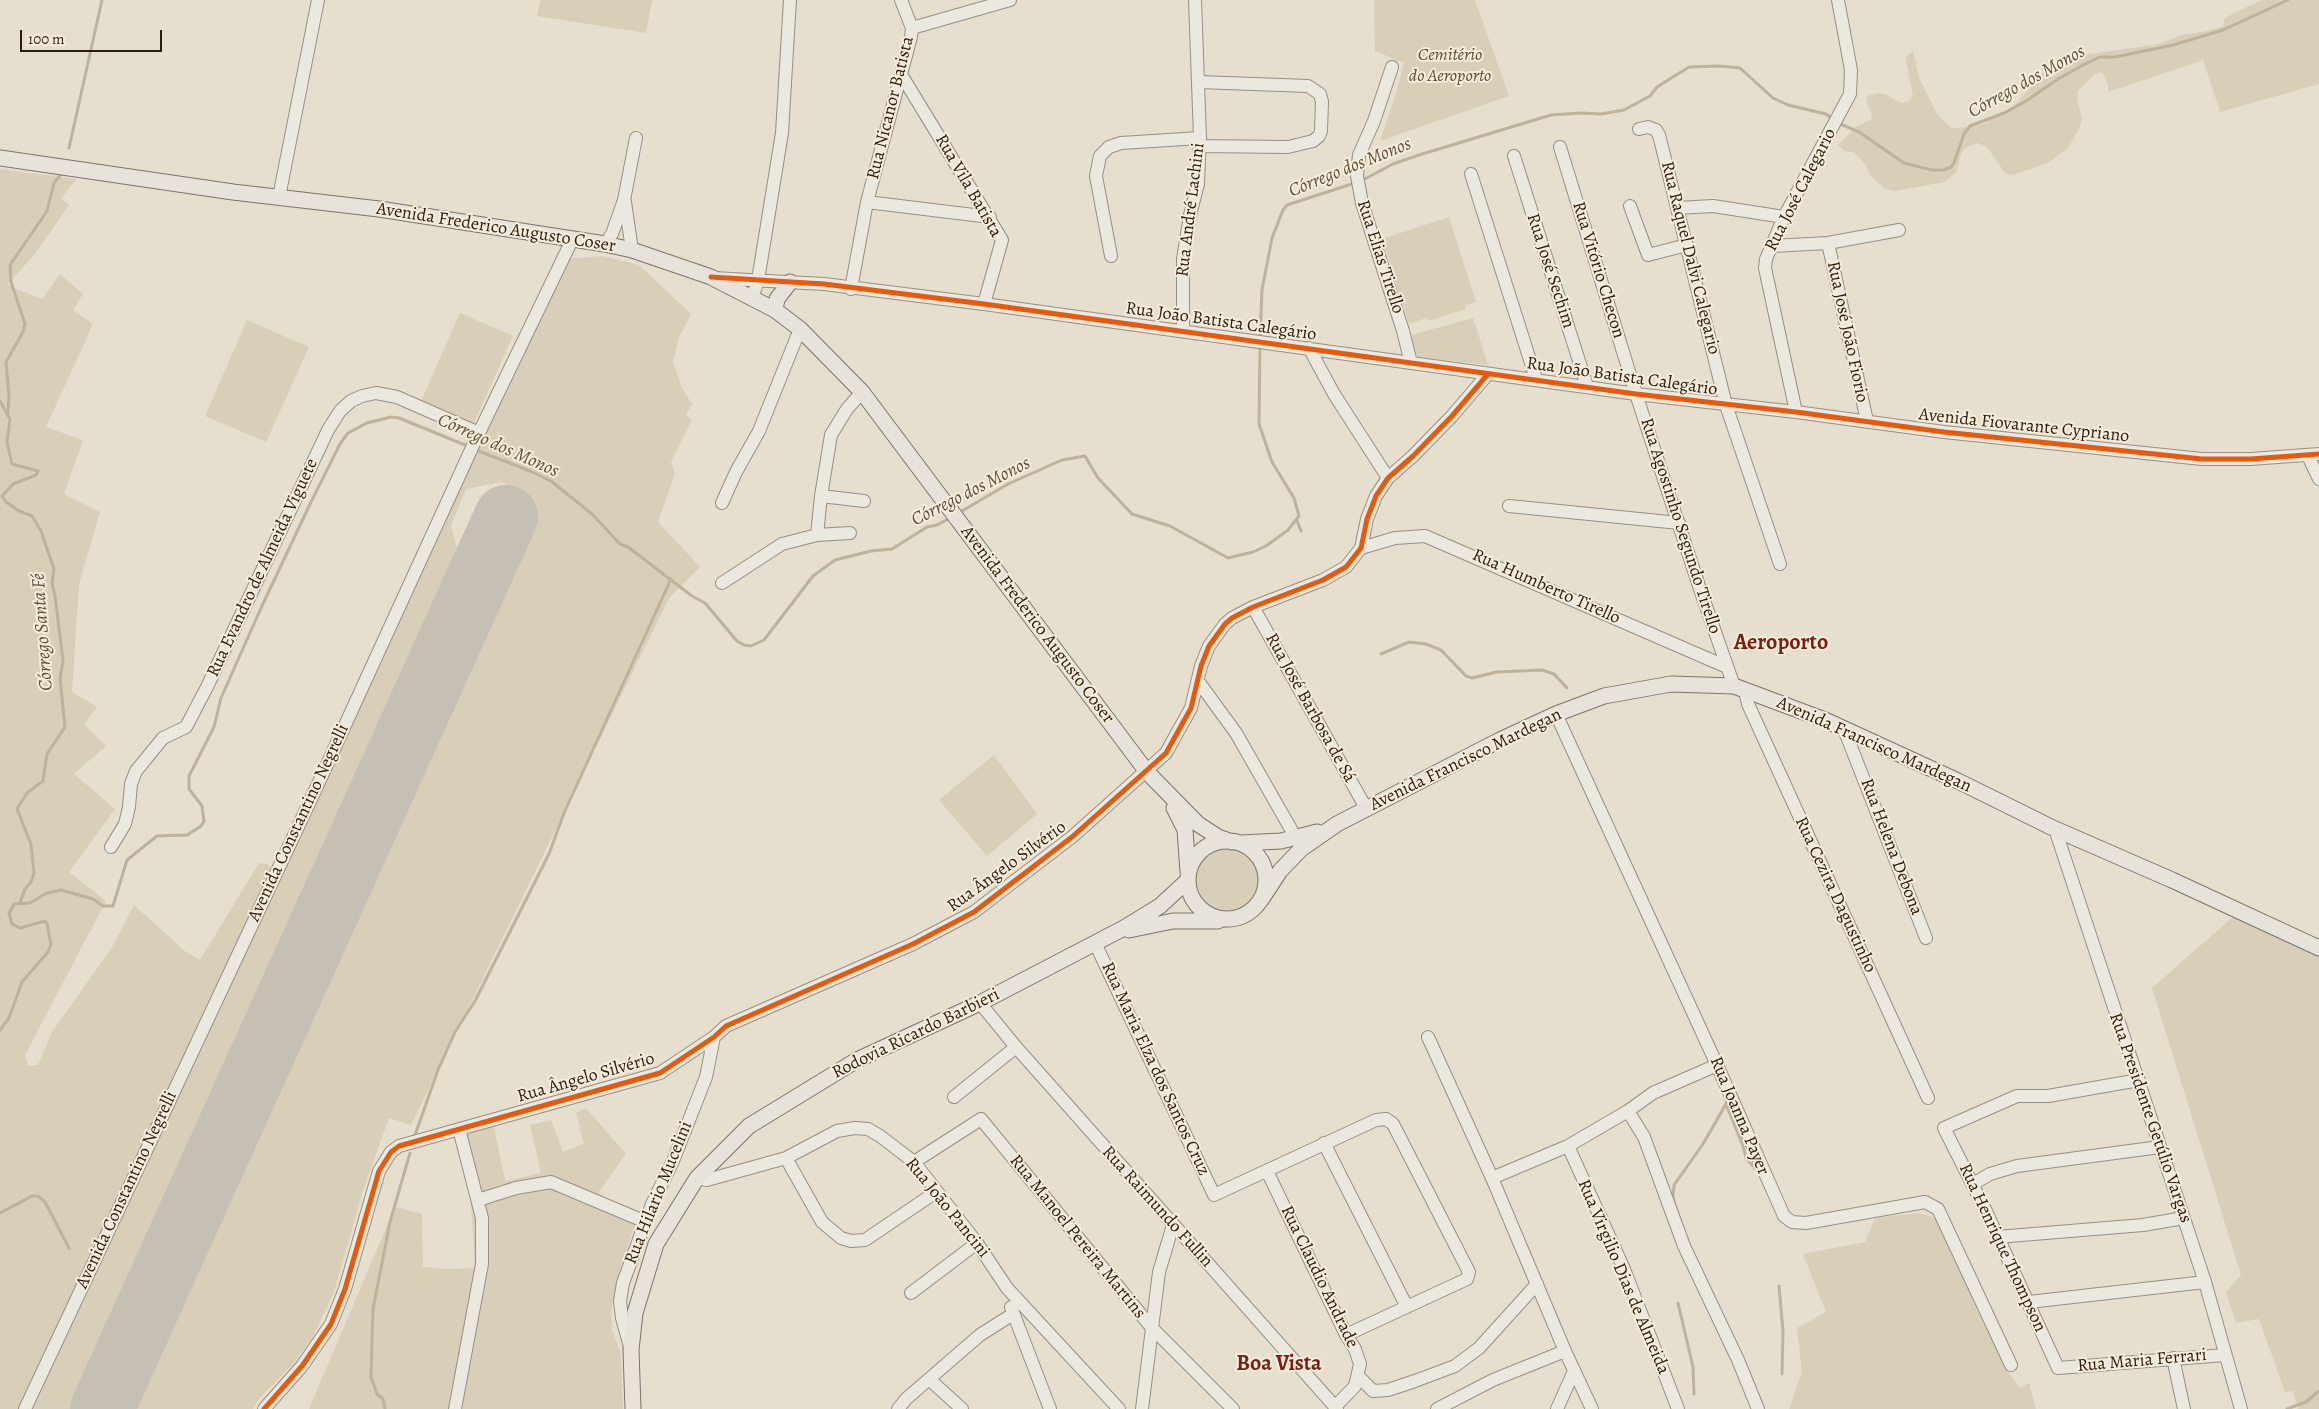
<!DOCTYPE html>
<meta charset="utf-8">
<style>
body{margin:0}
#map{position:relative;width:2319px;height:1409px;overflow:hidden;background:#e6dfce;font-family:Alegreya,serif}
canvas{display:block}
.scale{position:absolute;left:20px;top:30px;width:142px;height:22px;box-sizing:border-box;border:2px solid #2b1b11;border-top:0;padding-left:6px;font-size:15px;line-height:18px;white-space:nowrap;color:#2b1b11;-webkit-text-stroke:4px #f5edd9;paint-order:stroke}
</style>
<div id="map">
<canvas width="2319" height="1409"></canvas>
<div class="scale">100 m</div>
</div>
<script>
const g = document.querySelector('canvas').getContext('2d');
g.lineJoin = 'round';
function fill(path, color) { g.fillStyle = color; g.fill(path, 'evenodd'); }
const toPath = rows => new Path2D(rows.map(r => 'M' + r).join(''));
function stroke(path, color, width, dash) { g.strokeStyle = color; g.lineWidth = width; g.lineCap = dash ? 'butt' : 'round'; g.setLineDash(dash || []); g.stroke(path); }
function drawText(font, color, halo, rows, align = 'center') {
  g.font = font + ' Alegreya,serif'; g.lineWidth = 4; g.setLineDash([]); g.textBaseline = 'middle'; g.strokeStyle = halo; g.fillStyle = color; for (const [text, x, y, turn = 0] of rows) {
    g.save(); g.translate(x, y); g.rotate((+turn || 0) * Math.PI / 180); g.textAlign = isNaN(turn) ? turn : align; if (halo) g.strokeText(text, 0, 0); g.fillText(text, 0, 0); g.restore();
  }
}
const green = toPath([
 [540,0,652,0,646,33,537,16],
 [1374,0,1475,0,1509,96,1380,141,1394,100,1404,63,1375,51],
 [2262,0,2319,0,2319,84,2220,112,2203,60,2108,92,2108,85,2102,72,2095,74,2078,91,2077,99,2082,118,2080,127,2068,148,2048,163,2013,175,2005,173,1987,147,1977,143,1967,147,1962,151,1956,173,1944,182,1895,191,1885,189,1870,175,1865,164,1854,152,1844,151,1838,145,1857,126,1871,120,1872,114,1866,101,1867,96,1879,93,1887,95,1901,103,1907,102,1913,96,1906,61,1906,57,1913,51,1919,78,1937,114,1951,128,1972,127,1986,123,2015,105,2048,66,2083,55,2159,44,2181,35,2208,31,2223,26,2224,19,2234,13],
 [0,169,77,179,61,198,69,205,35,254,7,285,42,299,60,274,83,294,73,310,93,324,46,427,83,440,64,494,100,512,79,584,72,692,97,707,84,724,106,746,74,774,115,809,69,872,106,901,25,1055,28,1066,38,1065,52,1032,111,949,134,905,186,952,200,960,259,863,267,864,271,868,271,873,22,1409,0,1409],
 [1449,217,1476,302,1465,305,1466,309,1428,321,1426,318,1409,324,1382,239],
 [603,256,639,265,691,314,679,337,673,362,682,388,692,404,686,415,692,420,671,462,675,474,658,522,700,567,669,598,411,1125,389,1118,364,1187,334,1292,312,1339,292,1365,258,1400,253,1409,123,1409,536,507,528,494,501,482,466,489,451,525,461,565,79,1409,32,1409,566,259],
 [460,313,513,336,474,423,448,415,421,401],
 [1473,318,1488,365,1417,357,1411,335],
 [247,320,309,347,266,442,205,416],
 [994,755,1037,814,987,856,939,800],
 '1193 878a33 33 0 1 1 66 0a33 33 0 1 1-66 0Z',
 [2235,915,2319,954,2319,1409,2298,1409,2293,1391,2285,1392,2259,1319,2236,1323,2226,1292,2241,1275,2152,988],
 [586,1108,626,1154,598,1193,638,1217,621,1265,611,1312,612,1329,621,1355,623,1409,309,1409,395,1207,422,1214,423,1267,449,1269,475,1268,466,1128,493,1122,505,1181,541,1173,530,1125,551,1120,563,1152,584,1144,576,1113],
 [1918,1213,1943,1220,1974,1303,2010,1375,2020,1388,2029,1383,2036,1409,1789,1409,1802,1372,1797,1328,1826,1312,1803,1254,1865,1242,1875,1218]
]);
const stream = toPath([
 [1838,123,1859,132,1904,163,1932,170,1944,170,1951,167,1954,163,1964,134,1970,126,2004,113,2026,101,2058,79,2083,65,2100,57,2115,57,2173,45,2223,30,2288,0],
 [69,148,102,0],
 [1361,181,1393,164,1419,155,1551,115,1581,113,1601,114,1624,110,1650,96,1657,87,1689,67,1720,66,1740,68,1773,98,1788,105,1826,114,1833,119],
 [1260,338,1262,290,1272,238,1283,210,1287,205,1355,183],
 [0,401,10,419,7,442,12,464,38,471,36,475,13,484,2,496,6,502,19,511,32,516,41,531,54,569,52,583,55,596,63,661,60,678,65,727,47,754,43,781,27,793,17,809,31,844,34,873,31,882,25,889,20,903],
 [8,412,9,396,6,362,23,332,25,324,11,282,10,265,47,211,54,183,61,174],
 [476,450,530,471,551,481,592,514,620,544,628,547,692,596,705,603,737,641,744,645,751,646,764,640,813,576,835,560,871,551,892,549,927,527,937,525,950,518],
 [957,514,1008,484,1062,460,1085,456,1098,478,1132,514,1170,526,1228,558,1253,552,1266,546,1288,530,1299,516,1294,498,1272,462,1259,424,1260,345],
 [1297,521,1301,531],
 [1381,654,1409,642,1426,644,1441,650,1466,676,1472,678,1497,672,1542,670,1554,674,1567,688],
 [0,1030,9,1018,22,982,48,952,51,944,47,923,45,921,20,928,12,924,9,913,14,904,30,903,47,893,61,890,93,899,103,906,113,906,127,860,157,836,187,835,201,826,204,821,202,806,189,789,189,776,214,727,221,698,261,608,311,502,340,444,348,433,367,423,391,417,399,418,470,447],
 [1726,1104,1743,1146,1746,1158,1759,1173],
 [414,1138,438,1070,455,1032,475,1001,549,854,564,813,671,579],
 [1675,1205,1673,1198,1674,1185,1703,1144,1726,1104],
 [0,1213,32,1196,38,1196,45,1202,69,1248],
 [1779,1286,1783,1331,1782,1374],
 [1678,1303,1693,1367,1694,1394],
 [385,1409,383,1399,377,1394,371,1377,373,1309,390,1222,410,1153],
 [2287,1409,2306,1402,2319,1391]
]);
const runway = toPath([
 [102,1409,506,517]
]);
const minor = toPath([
 [912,28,1010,0],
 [1392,67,1374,121,1359,155,1357,176,1362,203,1403,331,1411,363],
 [902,76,1002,240,984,304],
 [1199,82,1308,86,1320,94,1322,102,1321,131,1319,136,1313,141,1288,147,1200,146],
 [1639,129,1648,127,1656,130,1659,135,1726,405,1780,564],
 [1560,147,1636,394,1699,586,1734,686],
 [1514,156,1587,386],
 [1471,174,1536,379],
 [279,197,318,0],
 [625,202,632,250],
 [867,202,990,217],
 [1630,206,1648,255,1687,245],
 [1677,208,1713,206,1784,217],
 [1828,243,1867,421],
 [605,244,612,234,624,200,636,138],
 [1772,246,1828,243,1899,230],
 [1111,256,1096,176,1100,156,1109,147,1121,143,1200,138],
 [713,278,824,284,984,304,1636,394,1796,412,1944,432,2202,459,2251,459,2319,454],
 [851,289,867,202,911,37,912,28,901,0],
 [752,299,758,280,782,133,790,0],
 [1183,331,1183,259,1190,215,1198,184,1200,138,1195,0],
 [1309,348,1334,394,1388,478],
 [1796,412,1765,268,1766,259,1784,217,1850,94,1851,70,1838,0],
 [2308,456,2319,479],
 [821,496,864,501],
 [722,503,736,472,759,431,800,329],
 [1509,506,1679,523],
 [817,535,821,496,831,435,847,409,862,392],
 [1361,548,1395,538,1425,536,1727,667],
 [722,583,782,544,817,535,850,533],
 [1253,607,1366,808],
 [1198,681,1236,733,1296,838],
 [1745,691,1748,704,1928,1098],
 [1556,714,1717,1065,1784,1216,1792,1222,1806,1223,1925,1202,1938,1209,2011,1365],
 [1844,729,1926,938],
 [2055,829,2205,1282,2241,1409],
 [111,847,125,824,129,807,131,784,136,771,163,738,186,727,207,687,328,430,340,411,351,401,362,396,376,393,397,397,479,433],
 [1095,943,1214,1195,1376,1120,1386,1119,1393,1124,1469,1272,1467,1279,1346,1335],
 [980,1003,1016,1047,1337,1409],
 [1428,1037,1492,1178,1565,1351,1592,1409],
 [2139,1080,2048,1096,2017,1096,1944,1128,1985,1209,2058,1368,2225,1355],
 [954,1097,1016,1047],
 [1628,1111,1644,1137,1684,1246,1738,1360,1758,1409],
 [1324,1143,1407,1307],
 [1568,1146,1624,1269,1678,1409],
 [786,1158,822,1222,841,1238,851,1241,865,1240,936,1192],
 [914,1162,981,1119,1152,1328,1233,1409],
 [1267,1171,1346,1335,1355,1349,1360,1364,1355,1386,1335,1407],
 [697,1178,707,1180,786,1158,837,1131,855,1128,868,1129,880,1136,914,1162,977,1243,1007,1288,1119,1409],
 [1492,1178,1568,1146,1628,1111,1653,1093,1717,1065],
 [1973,1184,1990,1174,2017,1166,2160,1147],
 [478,1200,516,1188,551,1182,646,1222],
 [1997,1237,2143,1225,2184,1218],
 [911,1293,977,1243],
 [2029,1302,2205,1282],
 [1011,1307,1050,1409],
 [630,1347,622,1318,620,1301,623,1283,652,1204,673,1161,706,1077,714,1037],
 [2173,1358,2184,1409],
 [1359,1377,1373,1391,1388,1390,1415,1381,1455,1366,1479,1348,1537,1284],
 [929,1379,962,1409],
 [25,1409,319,782,476,439,573,238],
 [264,1409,302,1366,331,1324,345,1289,379,1171,391,1152,399,1146,660,1073,714,1037,726,1026,913,944,974,912,1072,837,1166,753,1191,708,1201,666,1209,646,1225,624,1232,618,1253,607,1323,580,1346,567,1361,548,1367,519,1376,496,1388,478,1413,456,1452,416,1488,374],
 [455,1409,482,1264,482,1218,459,1129],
 [898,1409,906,1399,980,1335,1013,1314],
 [1142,1409,1159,1272,1173,1225],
 [1437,1409,1493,1380,1565,1351],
 [1557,1409,1574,1371]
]);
const major = toPath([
 [0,158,233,192,379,209,605,244,632,250,711,277,775,310,800,329,862,392,1147,772,1198,824,1218,837,1232,842],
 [775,310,777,299,790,282],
 [1174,808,1185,830,1188,872],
 '1188 880a39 39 0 1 1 78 0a39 39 0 1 1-78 0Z',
 [1241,843,1281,841,1317,832],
 [1261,900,1280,871,1301,849,1337,824,1500,740,1556,714,1604,696,1671,684,1734,686,1825,720,1958,781,2055,829,2172,880,2319,948],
 [1129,930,1173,921,1218,921],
 [633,1409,631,1350,635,1313,656,1244,697,1178,749,1126,857,1060,980,1003,1124,928,1160,906,1188,880]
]);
const cycleway = toPath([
 [711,277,824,284,984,304,1636,394,1796,412,1944,432,2202,459,2251,459,2319,454],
 [264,1409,302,1366,331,1324,345,1289,379,1171,391,1152,399,1146,660,1073,714,1037,726,1026,913,944,974,912,1072,837,1166,753,1191,708,1201,666,1209,646,1225,624,1232,618,1253,607,1323,580,1346,567,1361,548,1367,519,1376,496,1388,478,1413,456,1452,416,1488,374]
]);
const parkNames = [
 ["Cemitério",1450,56],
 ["do Aeroporto",1450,77]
];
const streetNames = [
 ["Rua Nicanor Batista",891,108,-76],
 ["Rua Vila Batista",968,186,60],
 ["Rua José Calegario",1801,190,-63],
 ["Rua André Lachini",1191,210,-83],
 ["Avenida Frederico Augusto Coser",496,228,9],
 ["Rua Elias Tirello",1380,257,72],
 ["Rua Raquel Dalvi Calegario",1690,258,76],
 ["Rua Vitório Checon",1598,270,73],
 ["Rua José Sechim",1550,271,72],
 ["Rua João Batista Calegário",1221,322,8],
 ["Rua José João Fiorio",1847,332,78],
 ["Rua João Batista Calegário",1622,377,8],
 ["Avenida Fiovarante Cypriano",2024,426,6],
 ["Rua Agostinho Segundo Tirello",1680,526,72],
 ["Rua Evandro de Almeida Viguete",263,568,-65],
 ["Rua Humberto Tirello",1546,587,24],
 ["Avenida Frederico Augusto Coser",1037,625,53],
 ["Rua José Barbosa de Sá",1310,708,61],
 ["Avenida Francisco Mardegan",1874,745,24],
 ["Avenida Francisco Mardegan",1466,760,-26],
 ["Avenida Constantino Negrelli",299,823,-65],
 ["Rua Helena Debona",1891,847,69],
 ["Rua Ângelo Silvério",1007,867,-36],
 ["Rua Cezira Dagustinho",1835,895,65],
 ["Rodovia Ricardo Barbieri",916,1034,-26],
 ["Rua Maria Elza dos Santos Cruz",1155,1069,65],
 ["Rua Ângelo Silvério",586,1078,-16],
 ["Rua Joanna Payer",1739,1116,67],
 ["Rua Presidente Getúlio Vargas",2150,1118,71],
 ["Avenida Constantino Negrelli",127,1190,-65],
 ["Rua Hilario Mucelini",659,1193,-68],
 ["Rua Raimundo Fullin",1157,1207,48],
 ["Rua João Pancini",947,1208,51],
 ["Rua Manoel Pereira Martins",1077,1237,51],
 ["Rua Henrique Thompson",2002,1248,65],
 ["Rua Claudio Andrade",1319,1277,64],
 ["Rua Virgilio Dias de Almeida",1623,1277,67],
 ["Rua Maria Ferrari",2142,1361,-5]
];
const waterNames = [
 ["Córrego dos Monos",2027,82,-29],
 ["Córrego dos Monos",1350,168,-22],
 ["Córrego dos Monos",498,446,24],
 ["Córrego dos Monos",971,492,-27],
 ["Córrego Santa Fé",43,632,-94]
];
const districtNames = [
 ["Aeroporto",1781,644],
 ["Boa Vista",1279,1365]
];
fill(green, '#d9ceb8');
stroke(stream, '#beb29c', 3);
stroke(runway, '#c6c0b4', 64);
stroke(minor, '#958f84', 14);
stroke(major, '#7b746a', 17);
stroke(minor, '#ebe8df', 12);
stroke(major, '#e8e3da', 15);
stroke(cycleway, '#e8590c', 5);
drawText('italic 18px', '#5c4d3e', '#f5edd9', parkNames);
drawText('18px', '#2b1b11', '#f5edd9', streetNames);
drawText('italic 19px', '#5f5040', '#f5edd9', waterNames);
drawText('bold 22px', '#7a1f14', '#f5edd9', districtNames);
</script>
